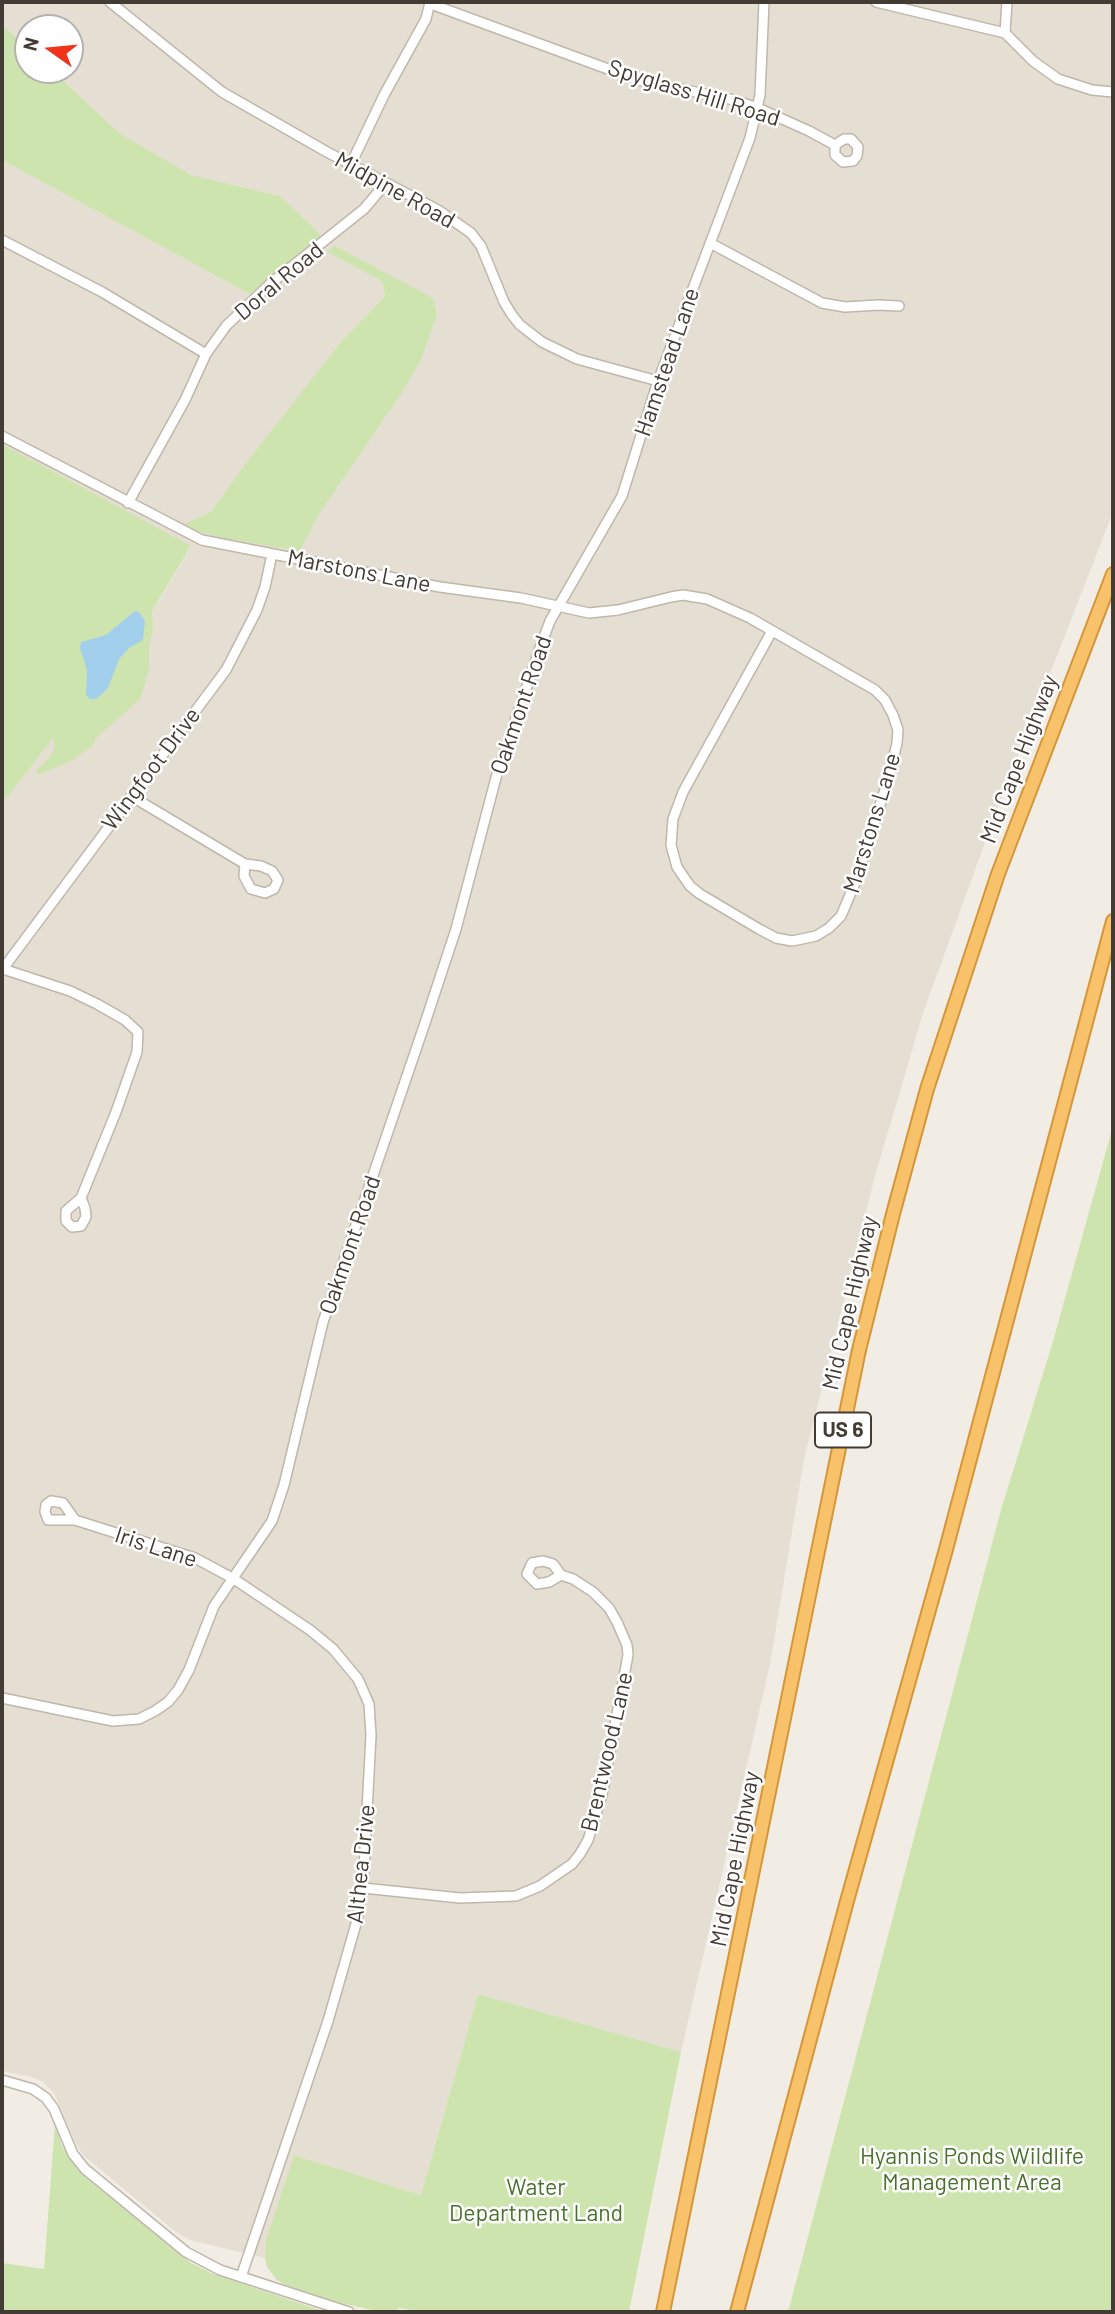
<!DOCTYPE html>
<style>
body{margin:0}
#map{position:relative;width:1115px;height:2314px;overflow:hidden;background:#f1ece4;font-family:Barlow,sans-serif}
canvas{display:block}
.frame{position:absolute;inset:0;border:4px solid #433c34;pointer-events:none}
.north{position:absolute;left:14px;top:14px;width:70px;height:70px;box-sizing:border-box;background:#fff;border:2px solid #b4b1ae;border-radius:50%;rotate:285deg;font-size:19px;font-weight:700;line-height:28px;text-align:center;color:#433c34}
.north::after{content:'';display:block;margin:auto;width:24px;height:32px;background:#ef341c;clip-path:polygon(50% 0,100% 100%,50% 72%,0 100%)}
</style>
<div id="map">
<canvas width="1115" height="2314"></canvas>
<div class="frame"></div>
<div class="north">N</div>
</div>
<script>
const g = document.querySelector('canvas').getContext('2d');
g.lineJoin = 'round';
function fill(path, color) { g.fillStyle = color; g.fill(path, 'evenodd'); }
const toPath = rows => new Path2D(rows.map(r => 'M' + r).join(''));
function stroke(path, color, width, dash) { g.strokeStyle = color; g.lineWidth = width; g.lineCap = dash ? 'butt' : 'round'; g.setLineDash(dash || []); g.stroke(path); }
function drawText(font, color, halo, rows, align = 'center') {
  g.font = font + ' Barlow,sans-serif'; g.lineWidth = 5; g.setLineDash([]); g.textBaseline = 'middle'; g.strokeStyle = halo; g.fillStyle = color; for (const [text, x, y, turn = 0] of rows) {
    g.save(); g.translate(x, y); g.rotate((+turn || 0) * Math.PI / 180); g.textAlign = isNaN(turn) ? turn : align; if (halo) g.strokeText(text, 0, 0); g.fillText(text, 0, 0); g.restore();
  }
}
const residential = toPath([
 [2,2,1113,2,1113,512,996,812,923,1013,875,1176,804,1459,770,1664,681,2052,478,1994,421,2195,294,2155,267,2239,265,2258,190,2240,176,2232,84,2156,75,2142,54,2093,43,2082,32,2077,2,2071,2,804,157,604,191,547,2,444,2,160,250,294,320,235,280,196,191,175,119,133,52,70,70,70,70,28,28,28,28,48,2,25],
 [328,252,433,298,437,315,421,360,401,394,318,516,300,551,194,531,188,522,211,512,341,342,385,296,382,281]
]);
const green = toPath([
 [2,25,28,48,28,70,52,70,119,133,191,175,280,196,321,235,250,294,2,160],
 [335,246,433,298,437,315,421,360,401,394,318,516,300,551,223,538,182,527,188,522,211,512,247,462,341,342,385,296,382,281,327,252],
 [2,444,191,546,152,611,153,630,149,645,149,670,140,699,99,735,90,748,69,762,38,775,36,771,50,757,54,749,54,737,2,804],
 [1113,1126,1113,2312,788,2312,1001,1510,1054,1338],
 [478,1994,681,2052,629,2312,427,2312,398,2308,397,2312,381,2312,336,2302,287,2286,277,2280,267,2267,265,2258,266,2240,294,2155,421,2195],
 [55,2124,62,2146,84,2176,191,2263,213,2274,326,2312,2,2312,2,2263,44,2269]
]);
const water = toPath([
 [135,611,139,612,145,621,143,640,129,648,119,659,108,688,103,693,96,699,90,699,86,695,87,670,80,648,81,642,106,635]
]);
const minor = toPath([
 [110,2,222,92,327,152,438,210,471,233,481,246,504,302,512,315,520,325,542,342,577,359,658,381],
 [876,2,1005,33,1033,61,1058,79,1092,90,1113,92],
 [431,4,638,80,734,100,758,108,809,131,835,145,844,139,851,139,858,147,857,156,853,161,843,162,835,155,835,145],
 [1005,33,1007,2],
 [351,164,384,95,426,19,430,2],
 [2,240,102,292,206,354],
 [710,243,822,303,845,307,878,305,899,306],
 [2,436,202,540,440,587,521,598,589,613,618,610,671,597,683,595,707,599,750,618,875,690,885,700,893,715,898,730,897,743,889,777,855,883,841,916,829,928,816,936,792,941,776,938,759,929,700,894,690,886,677,867,671,845,673,819,683,792,772,631],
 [128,503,185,400,206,354,226,326,270,284,364,209,386,183],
 [131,796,245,864,261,866,272,871,278,880,274,889,265,893,251,889,244,876,245,864],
 [3,969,70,991,97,1004,125,1020,138,1032,137,1052,116,1112,81,1198,66,1211,66,1221,72,1227,81,1226,86,1217,85,1208,81,1198],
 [2,970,226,670,257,610,265,587,272,554],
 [75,1520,63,1503,51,1501,46,1505,45,1512,48,1520,75,1520,195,1558,234,1579,310,1630,333,1649,358,1679,369,1704,371,1735,363,1888,356,1924,328,2021,241,2277],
 [2,1698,113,1721,139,1719,155,1711,168,1702,178,1690,189,1670,214,1606,272,1521,284,1485,323,1322,425,1023,456,929,497,774,541,645,550,621,622,496,658,381,750,138,760,95,764,2],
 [363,1888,460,1898,516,1896,540,1886,572,1864,580,1854,588,1840,602,1795,628,1655,627,1645,617,1622,609,1608,593,1592,573,1579,561,1575,549,1582,537,1584,527,1574,532,1563,543,1561,553,1564,561,1575],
 [2,2080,33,2089,46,2098,54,2109,73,2154,85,2169,186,2252,220,2270,349,2312]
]);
const highway = toPath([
 [663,2312,859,1350,893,1214,927,1089,998,874,1113,574],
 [737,2312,847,1901,945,1553,1113,921]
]);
const shields = [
 [843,1430,56]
];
const shieldNames = [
 ["US 6",843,1430]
];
const streetNames = [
 ["Spyglass Hill Road",694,93,17],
 ["Midpine Road",395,190,29],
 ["Doral Road",279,281,-40],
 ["Hamstead Lane",667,362,-71],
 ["Marstons Lane",359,571,11],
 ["Oakmont Road",521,705,-71],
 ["Mid Cape Highway",1019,759,-69],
 ["Wingfoot Drive",151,769,-53],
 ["Marstons Lane",872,823,-73],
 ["Oakmont Road",350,1245,-71],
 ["Mid Cape Highway",850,1303,-77],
 ["Iris Lane",156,1547,18],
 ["Brentwood Lane",607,1752,-77],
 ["Mid Cape Highway",735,1859,-79],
 ["Althea Drive",361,1864,-84]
];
const parkNames = [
 ["Hyannis Ponds Wildlife",972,2156],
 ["Management Area",972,2182],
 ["Water",536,2187],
 ["Department Land",536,2213]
];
fill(residential, '#e5ded2');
fill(green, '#cee4ae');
fill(water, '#a2d0ec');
stroke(minor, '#bfb7aa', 12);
stroke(highway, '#d5963a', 16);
stroke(minor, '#fff', 9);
stroke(highway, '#f7c269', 12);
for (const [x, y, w] of shields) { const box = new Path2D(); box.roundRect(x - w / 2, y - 17.5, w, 35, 5); g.fillStyle = '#fff'; g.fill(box); stroke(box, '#433c34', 2); }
drawText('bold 21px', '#433c34', null, shieldNames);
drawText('23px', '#433c34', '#fff', streetNames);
drawText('23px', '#48712b', '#fff', parkNames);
</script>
